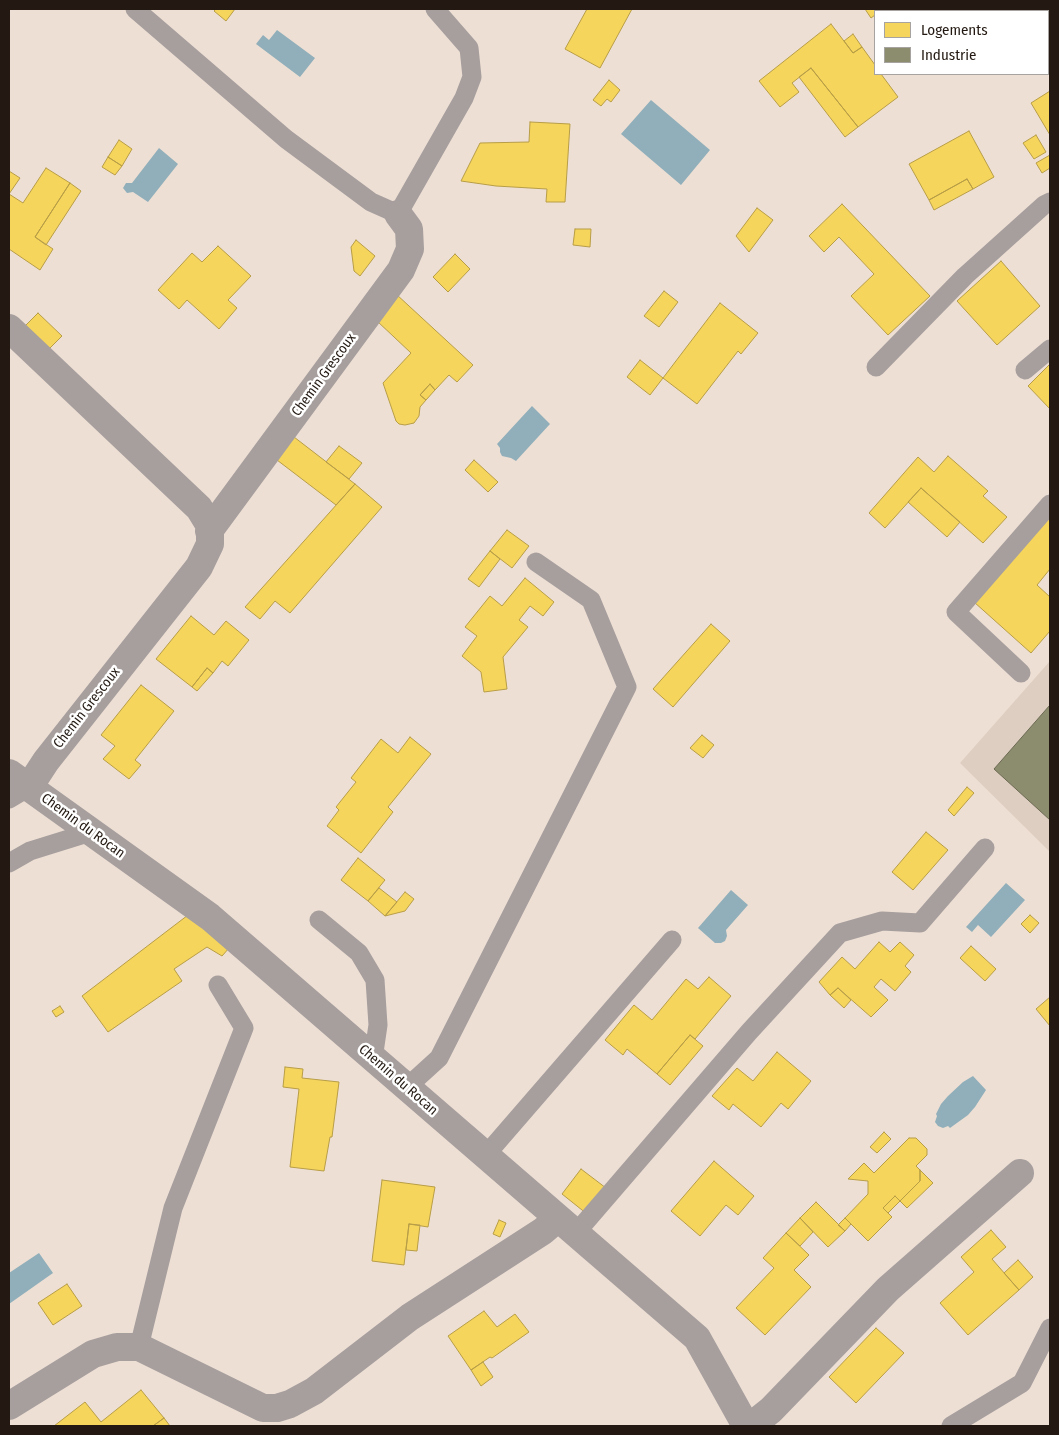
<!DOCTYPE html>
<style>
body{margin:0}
#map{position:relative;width:1059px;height:1435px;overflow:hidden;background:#eedfd4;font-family:"Fira Sans Condensed",sans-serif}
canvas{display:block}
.frame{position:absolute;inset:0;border:10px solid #231912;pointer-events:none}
.legend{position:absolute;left:874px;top:10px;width:175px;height:65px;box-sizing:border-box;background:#fff;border:1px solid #a7a3a0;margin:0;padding:6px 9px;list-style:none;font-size:15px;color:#231912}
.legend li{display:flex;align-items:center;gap:10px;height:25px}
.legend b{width:25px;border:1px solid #a7a3a0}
</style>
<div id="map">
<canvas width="1059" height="1435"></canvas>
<div class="frame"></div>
<ul class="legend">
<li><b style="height:14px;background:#f6d55c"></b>Logements</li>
<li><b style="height:14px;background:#8c8c6e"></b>Industrie</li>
</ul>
</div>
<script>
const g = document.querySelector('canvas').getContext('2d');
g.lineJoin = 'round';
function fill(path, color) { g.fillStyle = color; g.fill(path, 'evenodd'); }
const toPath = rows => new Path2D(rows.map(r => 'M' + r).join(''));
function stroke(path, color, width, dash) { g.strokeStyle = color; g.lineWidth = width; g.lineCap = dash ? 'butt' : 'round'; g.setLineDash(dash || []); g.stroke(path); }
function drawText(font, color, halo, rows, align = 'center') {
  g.font = font + ' "Fira Sans Condensed",sans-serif'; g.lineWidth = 5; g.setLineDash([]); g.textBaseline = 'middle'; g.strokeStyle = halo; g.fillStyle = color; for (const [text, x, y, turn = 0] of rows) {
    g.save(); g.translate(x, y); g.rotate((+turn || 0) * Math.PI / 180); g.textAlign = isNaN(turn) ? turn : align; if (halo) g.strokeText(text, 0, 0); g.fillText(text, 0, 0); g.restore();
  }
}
const industrial = toPath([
 [1050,661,1050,852,960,763]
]);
const water = toPath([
 [277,30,315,58,300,77,256,44,263,35,269,40],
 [651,100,710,150,681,185,621,134],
 [159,148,178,164,148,202,133,192,127,193,123,188,126,183,132,183],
 [532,406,550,424,516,461,511,458,502,456,500,452,500,448,497,444],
 [1006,883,1025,900,991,937,978,925,972,932,966,927],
 [731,890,748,905,726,930,727,936,725,941,721,943,715,943,698,928],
 [973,1076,986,1090,975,1107,968,1115,950,1128,948,1126,943,1128,938,1126,935,1122,937,1116,936,1114,941,1104,948,1096,963,1082],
 [39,1253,53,1273,9,1304,9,1273]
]);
const homes = toPath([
 [216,9,235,9,226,21,214,11,216,9],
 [587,9,632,9,600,68,565,49,587,9],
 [865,9,885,9,881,11,875,11,875,15,871,18,865,9],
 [831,24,853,53,862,47,875,65,875,74,881,74,898,97,858,127,811,68,792,83,799,92,780,107,759,81,831,24],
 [853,34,862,47,853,53,844,41,853,34],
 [811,68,858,127,845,137,799,77,811,68],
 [609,80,620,90,611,102,607,99,601,106,593,100,609,80],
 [1050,91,1050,135,1031,103,1050,91],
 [530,122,570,124,565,202,546,202,547,189,496,186,461,181,480,143,529,142,530,122],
 [969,131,994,177,973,189,967,179,929,200,909,164,969,131],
 [1036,135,1046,152,1034,159,1023,143,1036,135],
 [119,140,132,149,122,166,108,157,119,140],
 [1050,155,1050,168,1042,173,1036,163,1050,155],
 [108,157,122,166,115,175,102,167,108,157],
 [46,168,70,183,35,237,53,249,40,270,9,249,9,171,20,178,9,194,23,203,46,168],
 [967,179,973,189,934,210,929,200,967,179],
 [70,183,81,191,46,245,35,237,70,183],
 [842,204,930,296,888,335,851,296,874,274,839,237,824,252,809,236,842,204],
 [757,208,773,220,749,252,736,236,757,208],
 [575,229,591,229,590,247,573,245,575,229],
 [356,240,375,256,360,276,354,271,351,247,356,240],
 [218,246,251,276,228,300,237,308,219,329,187,300,179,309,158,290,192,253,202,262,218,246],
 [455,254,470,269,448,292,433,277,455,254],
 [1001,261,1040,306,997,345,957,301,1001,261],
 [664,291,678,302,659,327,644,316,664,291],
 [396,294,473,365,457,382,449,375,435,390,430,384,420,395,426,400,420,407,419,416,414,423,405,425,399,424,396,421,383,383,411,353,377,321,396,294],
 [720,303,758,333,741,354,738,351,697,404,663,378,720,303],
 [38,313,62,336,47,351,23,328,38,313],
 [640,360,663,378,650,395,627,377,640,360],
 [1050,364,1050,409,1028,386,1050,364],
 [430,384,435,390,426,400,420,395,430,384],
 [294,437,355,484,336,505,277,460,294,437],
 [339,446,362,463,349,479,326,462,339,446],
 [948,456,988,491,983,496,1007,517,983,543,921,488,885,528,869,513,918,457,934,472,948,456],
 [474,460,498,482,488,492,465,470,474,460],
 [355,484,382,507,290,613,275,601,260,619,245,607,355,484],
 [921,488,960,522,947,537,908,502,921,488],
 [1050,516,1050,569,1037,585,1050,597,1050,631,1031,653,974,602,1050,516],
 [507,530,529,546,512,568,490,551,507,530],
 [490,551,500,559,479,587,468,579,490,551],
 [525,578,554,602,543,616,530,606,519,620,528,627,503,657,507,689,484,692,481,672,462,656,477,636,465,627,490,596,502,606,525,578],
 [191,616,214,635,226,621,249,640,228,666,222,661,213,673,207,668,192,687,156,659,191,616],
 [711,624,730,641,673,707,653,689,711,624],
 [207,668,213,673,197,691,192,687,207,668],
 [141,685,174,711,135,760,141,765,129,779,103,759,115,746,101,735,141,685],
 [702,735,714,745,703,758,690,748,702,735],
 [410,737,431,754,388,807,393,812,361,853,327,826,339,810,336,807,356,782,351,778,381,739,398,753,410,737],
 [967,787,974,793,954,816,948,810,967,787],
 [926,832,948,850,913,890,892,872,926,832],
 [358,858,385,880,368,901,341,880,358,858],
 [379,888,397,902,385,916,368,901,379,888],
 [405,892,414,899,405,911,385,916,405,892],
 [192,912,230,947,222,956,207,947,174,969,182,981,108,1032,82,996,192,912],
 [1030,915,1039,923,1030,933,1021,924,1030,915],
 [879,942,890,952,900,942,914,955,905,966,911,972,895,991,881,979,874,987,888,1000,871,1017,838,988,830,995,819,982,842,957,855,969,879,942],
 [971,946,996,969,985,981,960,958,971,946],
 [709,977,731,996,695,1039,690,1035,657,1074,627,1049,623,1055,605,1040,634,1005,652,1020,686,979,698,989,709,977],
 [838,988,851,1000,844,1008,830,995,838,988],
 [1050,997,1050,1026,1036,1009,1050,997],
 [60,1006,64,1012,56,1017,52,1011,60,1006],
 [690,1035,703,1046,670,1085,657,1074,690,1035],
 [777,1052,811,1081,788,1109,781,1103,761,1127,733,1104,729,1110,712,1096,737,1068,753,1081,777,1052],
 [285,1067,303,1069,302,1078,339,1082,332,1137,330,1137,324,1171,290,1167,299,1089,283,1087,285,1067],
 [884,1132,891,1139,877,1153,870,1147,884,1132],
 [909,1138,916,1138,927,1149,927,1155,916,1166,920,1170,920,1181,900,1201,895,1196,883,1208,892,1217,868,1241,845,1218,868,1194,868,1181,848,1179,864,1163,874,1173,909,1138],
 [714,1161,754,1196,738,1215,726,1205,700,1236,671,1211,714,1161],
 [581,1169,606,1188,587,1214,562,1194,581,1169],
 [920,1170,933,1183,907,1208,900,1201,920,1181,920,1170],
 [382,1180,435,1187,428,1227,409,1224,404,1265,372,1261,382,1180],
 [895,1196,900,1201,888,1213,883,1208,895,1196],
 [816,1202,845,1231,828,1247,800,1218,816,1202],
 [800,1218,813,1232,800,1246,786,1233,800,1218],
 [845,1218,851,1224,845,1231,838,1225,845,1218],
 [499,1220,506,1223,500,1237,493,1234,499,1220],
 [409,1224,420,1225,417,1251,406,1250,409,1224],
 [991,1230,1006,1247,992,1259,1019,1290,968,1335,940,1303,974,1272,961,1257,991,1230],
 [786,1233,809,1255,794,1270,811,1287,765,1335,736,1308,774,1268,763,1258,786,1233],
 [1018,1260,1033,1277,1019,1290,1004,1273,1018,1260],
 [67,1284,82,1306,53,1325,38,1303,67,1284],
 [484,1311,497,1327,515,1314,529,1332,492,1358,490,1357,471,1370,448,1336,484,1311],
 [876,1328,904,1353,856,1403,829,1377,876,1328],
 [483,1362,493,1377,481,1386,471,1370,483,1362],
 [141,1390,164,1418,153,1426,54,1426,85,1402,101,1422,141,1390],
 [164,1418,170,1426,153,1426,164,1418]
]);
const industry = toPath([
 [1050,705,1050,820,994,769,1050,705]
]);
const lane = toPath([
 [135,9,286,139,371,202,398,214,464,98,472,77,469,48,435,9],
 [876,367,965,276,1044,205,1050,202],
 [1025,370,1050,349],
 [1021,673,956,612,1050,504],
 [9,799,29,787],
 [9,863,30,851,91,832],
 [319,920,359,953,375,980,378,1025,373,1059],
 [406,1088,439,1058,627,687,591,600,536,562],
 [485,1156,672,940],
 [575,1234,749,1032,840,933,882,921,920,923,985,848],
 [139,1347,173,1208,244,1028,218,985],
 [951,1426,1022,1383,1050,1328]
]);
const street = toPath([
 [9,328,199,508,210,526,210,544,199,567,46,761,29,787],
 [209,531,401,270,410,249,409,229,398,214],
 [9,773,210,917,697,1338,746,1426],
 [9,1406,93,1354,117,1347,139,1347,263,1408,277,1408,290,1404,314,1391,410,1317,543,1231,558,1218],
 [751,1426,771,1410,888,1289,1020,1173]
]);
const streetNames = [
 ["Chemin Grescoux",324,375,-54],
 ["Chemin Grescoux",87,708,-52],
 ["Chemin du Rocan",83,826,36],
 ["Chemin du Rocan",398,1080,41]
];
fill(industrial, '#decec1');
fill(water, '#90afba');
fill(homes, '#f6d55c');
stroke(homes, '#b79d46', 1);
fill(industry, '#8c8c6e');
stroke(industry, '#6c6a52', 1);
stroke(lane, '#a69f9e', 19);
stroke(street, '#a69f9e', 28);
drawText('14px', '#231912', '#fff', streetNames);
</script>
